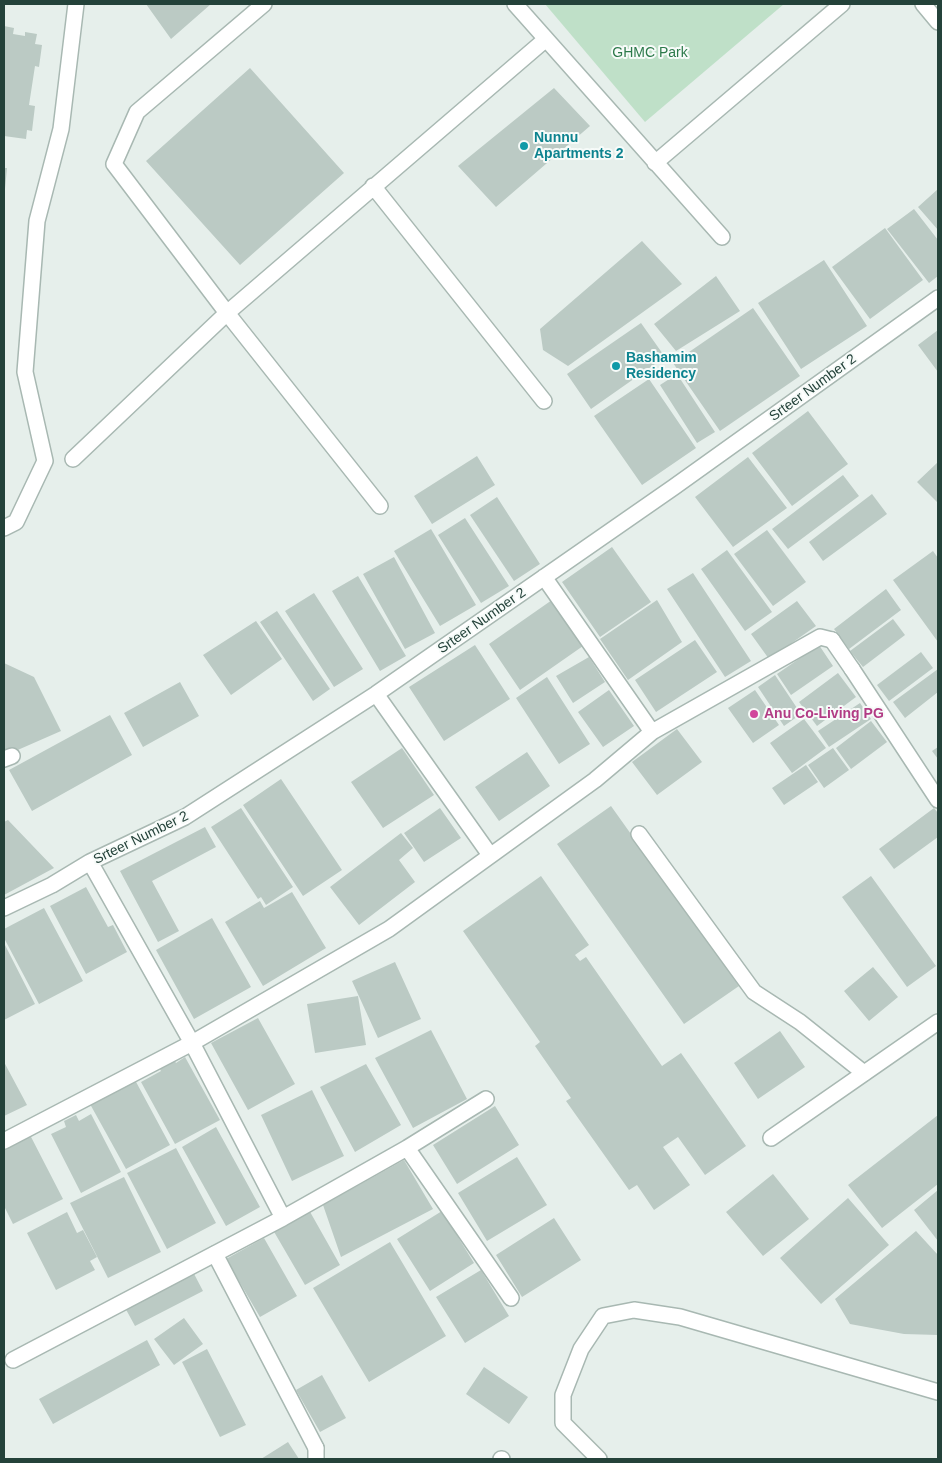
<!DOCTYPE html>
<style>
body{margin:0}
#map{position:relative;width:942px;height:1463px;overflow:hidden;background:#e6efeb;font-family:Helvetica,sans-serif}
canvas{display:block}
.frame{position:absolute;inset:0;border:5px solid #24423a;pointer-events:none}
</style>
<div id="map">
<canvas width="942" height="1463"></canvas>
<div class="frame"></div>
</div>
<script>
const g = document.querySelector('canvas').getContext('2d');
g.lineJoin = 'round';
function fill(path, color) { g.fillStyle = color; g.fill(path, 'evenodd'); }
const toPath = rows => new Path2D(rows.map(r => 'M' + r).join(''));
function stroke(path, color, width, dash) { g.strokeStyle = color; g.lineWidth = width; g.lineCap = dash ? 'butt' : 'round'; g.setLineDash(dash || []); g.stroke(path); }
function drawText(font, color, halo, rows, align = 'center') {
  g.font = font + ' Helvetica,sans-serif'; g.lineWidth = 4; g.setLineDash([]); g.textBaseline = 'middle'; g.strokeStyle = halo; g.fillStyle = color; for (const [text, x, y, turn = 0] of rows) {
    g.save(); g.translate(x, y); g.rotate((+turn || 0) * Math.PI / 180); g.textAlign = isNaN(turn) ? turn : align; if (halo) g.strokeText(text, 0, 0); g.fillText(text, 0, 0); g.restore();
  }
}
const green = toPath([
 [545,4,784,4,645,122]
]);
const building = toPath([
 [146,4,211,4,171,39],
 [4,26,14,28,13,34,25,36,25,32,37,34,35,44,42,45,39,67,35,66,29,105,35,106,32,131,27,130,26,139,4,136],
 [250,68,344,173,240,265,146,161],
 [554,88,590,126,496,207,458,166],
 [4,168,7,168,5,189,4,189],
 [938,189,938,230,918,207],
 [914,209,938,240,938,276,929,283,887,229],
 [885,228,923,280,870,319,832,267],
 [642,241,682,284,568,366,543,350,540,329],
 [824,260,867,326,801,369,758,303],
 [716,276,740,311,676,351,654,324],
 [753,308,800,376,720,431,673,363],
 [641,323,665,357,591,409,567,374],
 [938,330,938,372,918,345],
 [677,374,715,432,697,443,660,385],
 [649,379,696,448,642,485,594,416],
 [808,411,848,464,792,506,752,453],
 [477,456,495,485,432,524,414,496],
 [748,457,787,508,733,547,695,497],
 [938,462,938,503,917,482],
 [843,475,859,496,788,549,772,529],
 [872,494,887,514,823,561,809,542],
 [497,497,540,564,514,581,470,515],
 [465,518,509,586,481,603,438,535],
 [431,529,476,605,440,626,394,551],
 [767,530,806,582,773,606,734,554],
 [612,547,651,602,600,637,562,582],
 [727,550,772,612,745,631,701,569],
 [933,551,938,558,938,642,893,580],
 [394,557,435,633,405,649,363,574],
 [693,573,751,661,725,677,667,589],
 [358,576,406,656,380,671,332,591],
 [886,589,901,610,849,649,834,629],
 [314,593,363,669,334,687,285,611],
 [552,600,583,646,520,690,489,644],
 [657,600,682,642,628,680,600,639],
 [797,601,816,626,769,659,751,634],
 [277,611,330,689,313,701,260,622],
 [893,619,905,635,863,667,850,651],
 [256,621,282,659,231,695,203,655],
 [695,640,717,672,656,712,635,680],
 [475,645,510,699,444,741,409,687],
 [819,645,833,666,791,695,777,674],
 [921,652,933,668,889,701,877,685],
 [589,657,605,682,573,703,556,676],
 [4,663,34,677,61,731,4,756],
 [938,669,938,692,905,718,893,702],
 [838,673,856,697,817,726,799,702],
 [775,675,801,714,784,726,758,687],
 [547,677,590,744,559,764,516,698],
 [180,682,199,716,143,747,124,713],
 [609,690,634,726,603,747,578,712],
 [755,690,779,725,753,743,728,708],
 [860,703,871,719,829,747,818,731],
 [110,715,132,755,32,811,9,770],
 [804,719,826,748,792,773,770,743],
 [871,721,887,742,851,769,836,748],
 [677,729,702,762,657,795,632,762],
 [938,747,938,759,932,751],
 [402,748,434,795,383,828,351,782],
 [833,748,849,770,824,788,808,765],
 [527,752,550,786,499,821,475,787],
 [806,765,818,782,784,805,772,788],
 [281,779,342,870,303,896,243,805],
 [611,806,739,986,684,1024,557,844],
 [241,808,293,887,266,905,261,897,258,899,211,827],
 [440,808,461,838,424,862,404,833],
 [934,808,938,813,938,837,894,869,879,849],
 [8,820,54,868,4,895,4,822],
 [205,827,216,847,152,881,179,931,158,942,120,871],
 [401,833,413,848,399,860,415,882,359,925,330,887],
 [541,876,589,945,575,955,580,961,586,957,662,1066,681,1053,746,1146,705,1175,678,1137,663,1147,690,1185,654,1210,637,1185,629,1190,566,1101,571,1098,535,1046,540,1042,463,931],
 [871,876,936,966,907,987,842,897],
 [86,887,108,927,113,925,127,952,86,974,50,906],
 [292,892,326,948,263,986,225,922,260,901,264,908],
 [44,908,83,981,39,1004,4,938,4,929],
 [212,918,251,987,194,1019,156,950],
 [4,943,35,1004,4,1020],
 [395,962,421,1019,378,1038,352,981],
 [873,967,898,997,869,1021,844,991],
 [358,996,366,1045,315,1053,307,1004],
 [258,1018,295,1084,248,1110,211,1043],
 [431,1030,467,1099,413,1128,375,1058],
 [780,1031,805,1067,758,1099,734,1063],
 [185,1057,220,1120,175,1144,141,1082,161,1071,158,1066,173,1058,176,1063],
 [4,1062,27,1105,4,1116],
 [366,1064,401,1125,355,1152,320,1087],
 [135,1080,170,1145,126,1169,90,1104],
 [312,1090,344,1156,292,1181,261,1115],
 [495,1106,519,1145,457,1184,433,1145],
 [91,1114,121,1172,81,1193,51,1134,66,1127,64,1121,76,1115,79,1121],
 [938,1115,938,1184,882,1228,848,1185],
 [216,1127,260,1207,226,1226,182,1147],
 [29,1133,63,1199,13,1224,4,1206,4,1145],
 [176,1148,216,1223,167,1249,127,1173],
 [517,1157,547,1205,487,1241,458,1193],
 [404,1160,433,1209,341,1257,323,1205],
 [773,1174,809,1219,763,1256,726,1212],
 [124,1177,161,1252,108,1278,70,1203],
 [938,1190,938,1241,914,1210],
 [848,1198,889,1245,821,1304,780,1258],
 [309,1210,340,1265,305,1285,273,1230],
 [442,1211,474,1263,430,1291,397,1239],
 [67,1212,77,1233,83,1230,97,1257,90,1261,95,1270,56,1290,27,1233],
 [554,1218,581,1260,522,1297,496,1255],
 [916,1231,938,1255,938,1335,904,1334,850,1324,835,1299],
 [264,1238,297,1296,260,1317,226,1259],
 [390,1242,446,1336,369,1382,313,1288],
 [192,1270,203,1291,135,1326,123,1304],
 [481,1270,509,1316,465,1343,436,1297],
 [184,1318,203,1344,174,1365,154,1339],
 [147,1340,160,1365,53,1424,39,1399],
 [207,1349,246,1425,220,1437,182,1362],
 [484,1367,528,1397,509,1424,466,1394],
 [322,1375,346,1418,320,1432,296,1390],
 [288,1442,299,1459,261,1459]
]);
const service = toPath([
 [832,640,852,669],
 [639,834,754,992,800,1022,864,1073],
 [501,1459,502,1459],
 [599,1459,563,1423,563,1395,581,1349,603,1316,634,1310,680,1317,938,1392]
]);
const pedestrian = toPath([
 [215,1254,316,1448]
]);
const minor = toPath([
 [515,4,722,237],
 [923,4,938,22],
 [655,163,842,4],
 [373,186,544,401],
 [73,459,227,313,114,164,137,112,264,4],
 [380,506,227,313,546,39],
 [4,528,16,522,45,461,25,372,37,221,61,129,76,4],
 [544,577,652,732],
 [852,669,938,800],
 [376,694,490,855],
 [4,759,12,756],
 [90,862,192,1043,283,1218,407,1148,486,1099],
 [4,908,52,885,90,862,185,817,376,694,674,487,938,298],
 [771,1138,938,1022],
 [4,1141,192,1043,389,929,595,780,652,732,820,637,832,640],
 [407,1148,511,1298],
 [13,1360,283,1218],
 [316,1459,316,1448]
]);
const markers = [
 [524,146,5,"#0f9aa8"],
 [616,366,5,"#0f9aa8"],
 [754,714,5,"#d1479c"]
];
const parkNames = [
 ["GHMC Park",650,53]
];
const cultureNames = [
 ["Nunnu",534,138],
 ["Apartments 2",534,154],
 ["Bashamim",626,358],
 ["Residency",626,374]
];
const streetNames = [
 ["Srteer Number 2",813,388,-36],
 ["Srteer Number 2",482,621,-35],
 ["Srteer Number 2",141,838,-26]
];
const hotelNames = [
 ["Anu Co-Living PG",764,714]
];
fill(green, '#bfe0c8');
fill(building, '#bbcac4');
stroke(service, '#a8b8b2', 18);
stroke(pedestrian, '#a8b8b2', 18);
stroke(minor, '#a8b8b2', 18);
stroke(service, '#fff', 15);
stroke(pedestrian, '#fff', 15);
stroke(minor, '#fff', 15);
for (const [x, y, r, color] of markers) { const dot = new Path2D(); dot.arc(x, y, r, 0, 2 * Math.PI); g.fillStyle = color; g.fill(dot); stroke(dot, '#f7fbf9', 2); }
drawText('14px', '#2d7a4b', '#f7fbf9', parkNames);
drawText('bold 14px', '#0d838f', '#f7fbf9', cultureNames, 'left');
drawText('14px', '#24423a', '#f7fbf9', streetNames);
drawText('bold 14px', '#b23c85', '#f7fbf9', hotelNames, 'left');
</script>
